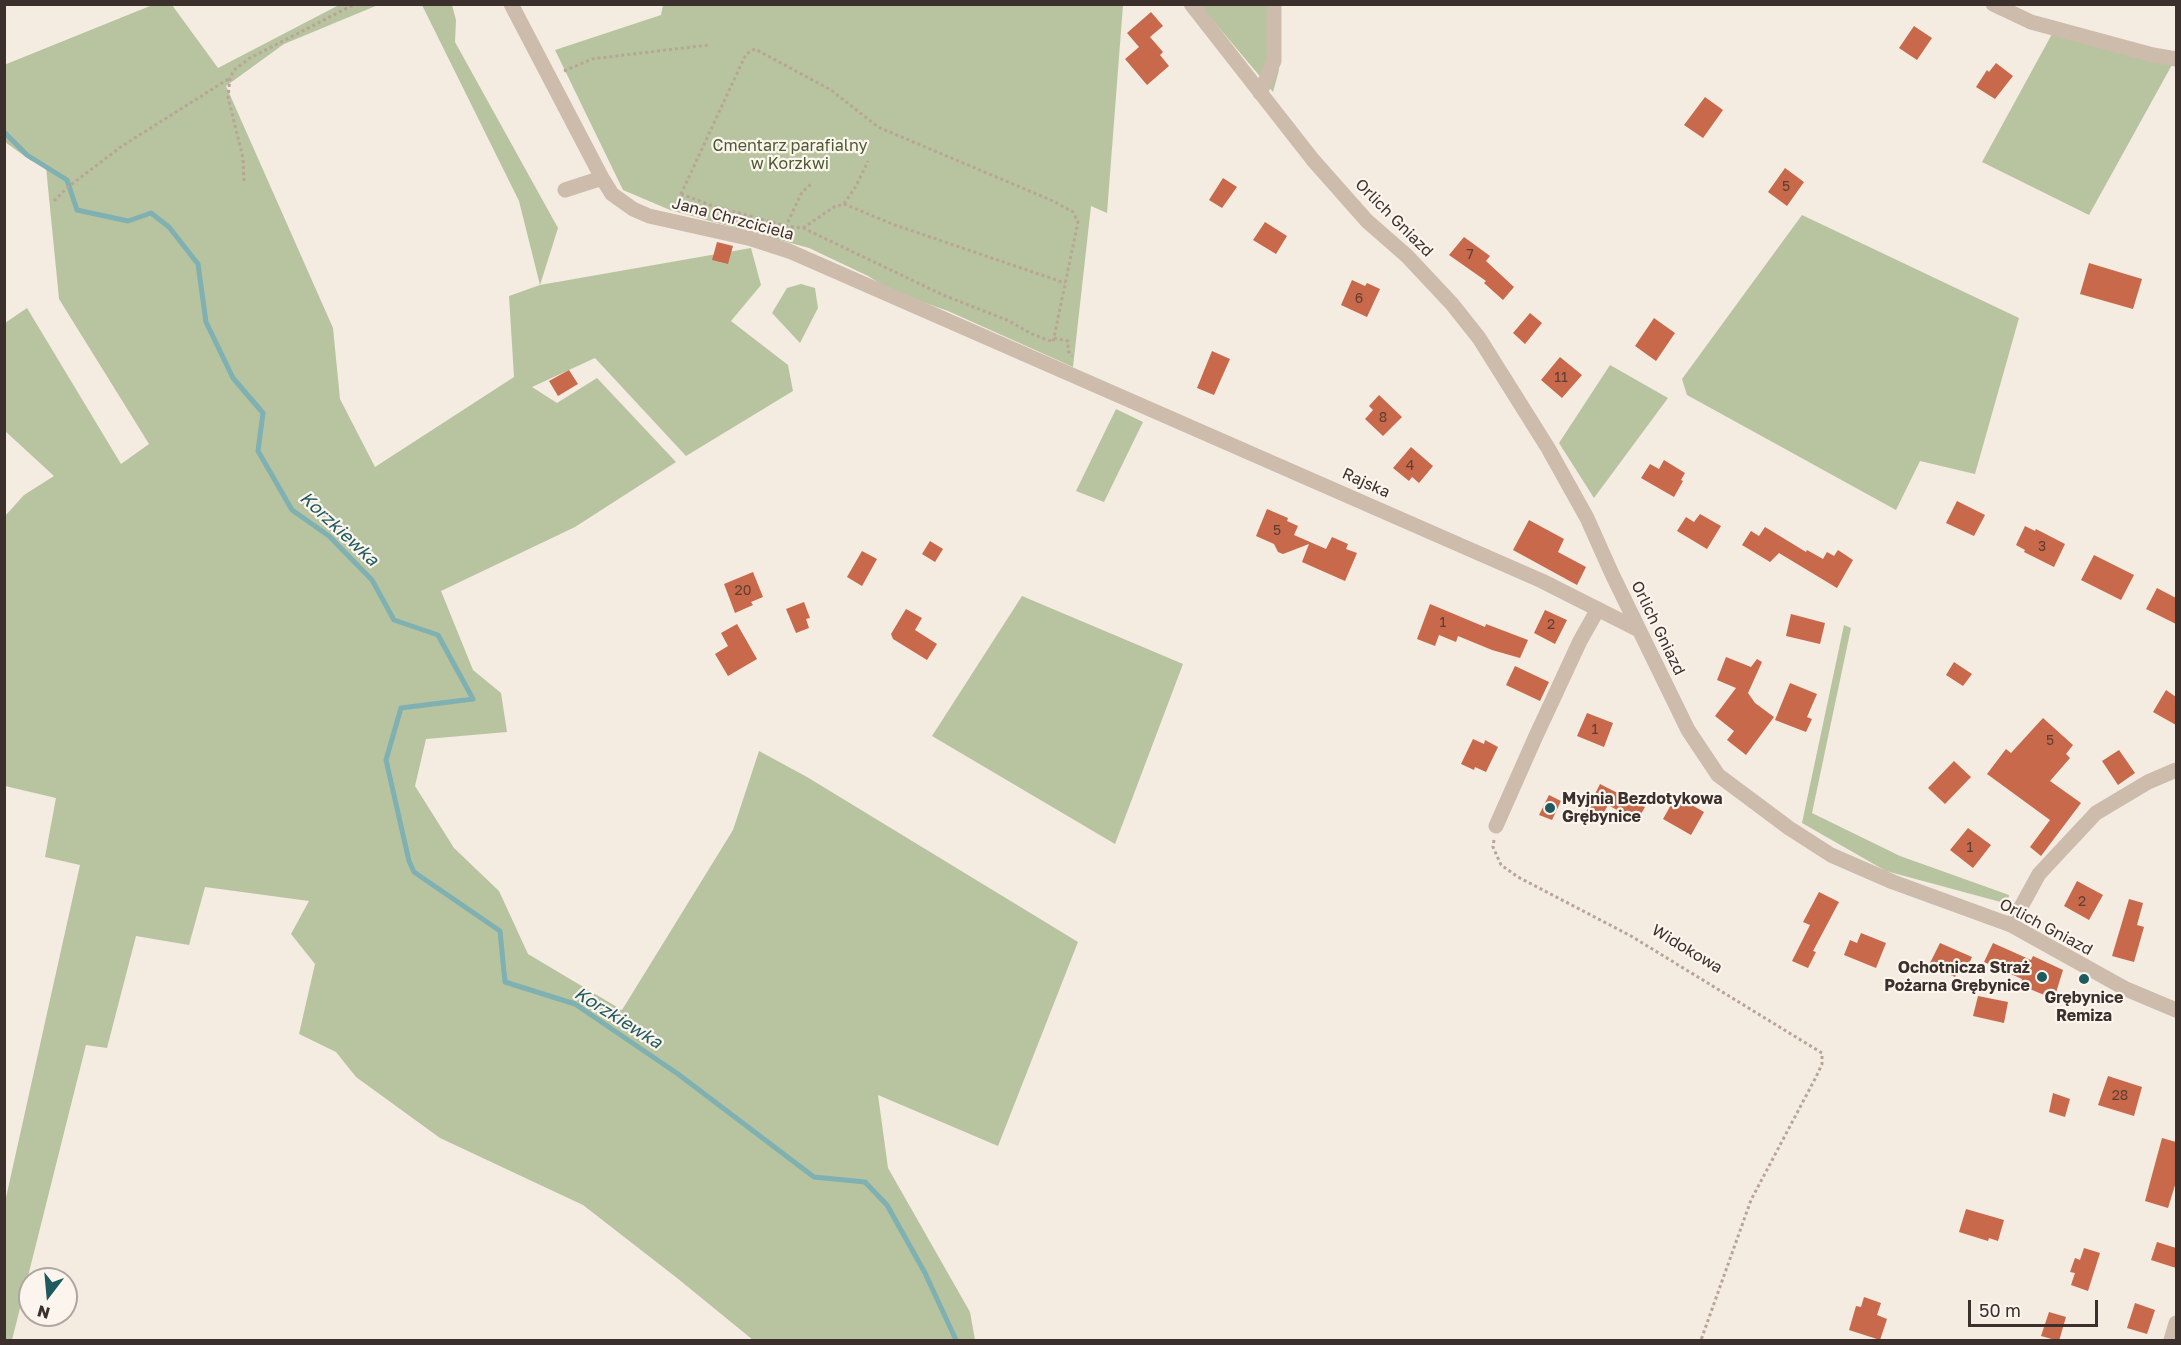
<!DOCTYPE html>
<meta charset="utf-8">
<style>
body{margin:0}
#map{position:relative;width:2181px;height:1345px;overflow:hidden;background:#f4ebe1;font-family:"Golos Text",sans-serif}
canvas{display:block}
.frame{position:absolute;inset:0;border:6px solid #3b302b;pointer-events:none}
.north{position:absolute;left:18px;top:1267px;width:60px;height:60px;box-sizing:border-box;background:#fbf5ee;border:2px solid #aea6a0;border-radius:50%;rotate:196deg;font-size:16px;font-weight:700;line-height:24px;text-align:center;color:#3b302b}
.north::after{content:'';display:block;margin:auto;width:21px;height:27px;background:#1f5a5e;clip-path:polygon(50% 0,100% 100%,50% 72%,0 100%)}
.scale{position:absolute;left:1968px;top:1300px;width:130px;height:27px;box-sizing:border-box;border:3px solid #3b302b;border-top:0;padding-left:8px;font-size:18px;line-height:21px;white-space:nowrap;color:#3b302b;-webkit-text-stroke:4px #fbf5ee;paint-order:stroke}
</style>
<div id="map">
<canvas width="2181" height="1345"></canvas>
<div class="frame"></div>
<div class="north">N</div>
<div class="scale">50 m</div>
</div>
<script>
const g = document.querySelector('canvas').getContext('2d');
g.lineJoin = 'round';
function fill(path, color) { g.fillStyle = color; g.fill(path, 'evenodd'); }
const toPath = rows => new Path2D(rows.map(r => 'M' + r).join(''));
function stroke(path, color, width, dash) { g.strokeStyle = color; g.lineWidth = width; g.lineCap = dash ? 'butt' : 'round'; g.setLineDash(dash || []); g.stroke(path); }
function drawText(font, color, halo, rows, align = 'center') {
  g.font = font + ' "Golos Text",sans-serif'; g.lineWidth = 4.5; g.setLineDash([]); g.textBaseline = 'middle'; g.strokeStyle = halo; g.fillStyle = color; for (const [text, x, y, turn = 0] of rows) {
    g.save(); g.translate(x, y); g.rotate((+turn || 0) * Math.PI / 180); g.textAlign = isNaN(turn) ? turn : align; if (halo) g.strokeText(text, 0, 0); g.fillText(text, 0, 0); g.restore();
  }
}
const green = toPath([
 [150,5,172,5,218,68,339,5,378,5,284,44,226,86,333,328,340,399,375,467,514,377,509,296,540,285,519,201,422,5,452,5,456,20,455,42,558,228,540,285,751,248,761,285,731,321,788,365,793,391,686,456,595,358,532,387,557,403,597,378,676,462,575,527,441,591,473,670,501,693,507,732,426,739,415,786,454,848,499,891,528,954,622,1010,733,830,759,751,807,777,1078,942,998,1146,878,1095,888,1168,970,1312,975,1340,753,1340,677,1278,583,1205,440,1138,356,1077,336,1052,299,1034,315,964,291,934,309,901,205,887,189,945,136,936,107,1048,86,1045,12,1340,5,1340,5,1202,80,865,45,857,56,798,5,786,5,516,24,495,54,476,5,431,5,323,27,308,121,464,149,444,59,299,46,167,30,160,5,142,4,65,150,6],
 [663,5,1123,5,1107,213,1091,206,1073,367,948,311,892,291,868,276,809,248,670,210,623,190,555,50,661,15],
 [1200,5,1279,5,1279,70,1273,92],
 [2052,34,2173,63,2089,215,1982,162],
 [1802,215,2019,318,1975,474,1920,461,1896,510,1687,395,1682,379],
 [801,284,815,288,818,308,800,343,772,313,787,288],
 [1610,365,1668,398,1594,498,1559,443],
 [1116,409,1143,422,1104,502,1076,491],
 [1022,596,1183,664,1115,844,932,736],
 [1844,625,1851,628,1812,813,1900,856,2009,895,2008,904,1886,871,1802,823]
]);
const stream = toPath([
 [4,132,27,155,67,180,77,210,128,221,151,213,169,227,198,264,206,322,233,378,263,413,258,451,292,510,329,536,372,580,394,620,438,635,473,699,401,708,386,760,409,861,414,872,500,931,505,982,575,1004,678,1074,814,1177,865,1182,887,1205,925,1273,956,1340]
]);
const building = toPath([
 [1151,12,1163,26,1150,37,1163,52,1160,55,1169,66,1147,85,1125,59,1139,47,1127,33],
 [1914,26,1932,38,1917,60,1899,48],
 [1996,63,2013,76,1995,99,1976,87,1987,70,1989,72],
 [1705,97,1723,110,1703,138,1684,125],
 [1785,168,1804,182,1787,206,1768,192],
 [1223,178,1237,187,1222,208,1209,200],
 [1265,222,1287,236,1276,254,1253,240],
 [1464,237,1490,256,1486,261,1514,287,1503,300,1484,283,1486,281,1449,255],
 [717,242,733,246,728,264,712,260],
 [2089,263,2142,279,2133,309,2080,294],
 [1352,280,1365,286,1367,283,1380,289,1367,317,1341,305],
 [1530,313,1542,323,1525,344,1513,333],
 [1654,318,1675,333,1656,361,1635,346],
 [1212,351,1230,359,1214,395,1197,388],
 [1560,357,1582,375,1562,398,1541,380],
 [569,370,578,384,558,396,549,381],
 [1379,395,1402,417,1383,436,1365,419,1373,410,1369,406],
 [1411,447,1433,466,1419,483,1412,477,1409,481,1393,468],
 [1664,460,1685,473,1681,480,1683,481,1674,497,1641,478,1650,464,1659,469],
 [1957,501,1985,515,1974,536,1946,523],
 [1267,509,1288,518,1287,521,1298,526,1294,535,1326,549,1332,537,1348,544,1346,549,1357,553,1345,581,1302,562,1309,544,1283,554,1278,552,1274,544,1256,536],
 [1700,514,1721,526,1707,549,1677,531,1686,517,1694,522],
 [1529,520,1564,539,1558,552,1586,567,1577,585,1513,550],
 [2025,526,2035,531,2036,529,2065,544,2054,567,2024,552,2025,550,2016,545],
 [1765,527,1806,552,1807,550,1823,559,1827,552,1834,556,1838,550,1853,560,1837,588,1779,553,1770,562,1742,545,1751,531,1759,536],
 [930,541,943,549,935,562,922,554],
 [862,551,877,559,862,586,847,577],
 [2094,555,2134,575,2121,600,2081,580],
 [753,572,763,597,751,602,753,605,735,613,724,584],
 [2157,588,2176,598,2176,624,2146,609],
 [804,602,810,618,806,619,809,628,796,633,786,609],
 [1430,604,1485,627,1486,624,1528,640,1520,658,1492,650,1458,636,1456,642,1439,635,1435,646,1417,639],
 [906,609,922,618,915,630,937,644,927,660,893,639,891,634],
 [1545,610,1567,620,1555,644,1534,633],
 [1791,614,1825,623,1820,644,1786,636],
 [737,624,757,659,728,676,715,654,728,646,721,633],
 [1726,657,1751,667,1757,659,1762,662,1748,693,1755,703,1774,717,1746,755,1727,740,1734,731,1715,716,1736,688,1717,680],
 [1954,662,1972,674,1963,686,1946,675],
 [1515,666,1549,682,1540,701,1506,685],
 [1790,683,1817,694,1807,717,1812,719,1806,732,1775,720],
 [2166,690,2176,697,2176,725,2153,712],
 [1587,713,1613,723,1604,747,1577,736],
 [2043,718,2073,745,2066,754,2070,758,2050,781,2081,803,2041,856,2030,847,2050,820,1987,774,2006,749,2011,753],
 [1473,739,1484,744,1485,740,1498,747,1486,772,1475,767,1474,770,1461,764],
 [2119,750,2135,773,2118,785,2102,761],
 [1954,761,1971,777,1945,804,1928,788],
 [1600,784,1645,807,1637,821,1608,805,1598,823,1584,816],
 [1549,795,1561,801,1552,820,1539,815],
 [1676,796,1704,812,1691,835,1663,819],
 [1968,828,1991,845,1973,868,1950,850],
 [2077,881,2103,895,2089,920,2064,906],
 [1819,892,1839,902,1813,951,1816,952,1808,968,1792,961,1810,925,1803,922],
 [2129,899,2143,903,2137,925,2144,927,2134,962,2112,956],
 [1861,933,1886,943,1876,968,1844,955,1850,940,1857,943],
 [1940,943,1972,957,1965,972,1959,969,1955,977,1929,965],
 [1993,943,2031,960,2033,956,2063,970,2054,999,2020,985,2022,979,1984,962],
 [1978,996,2008,1002,2004,1023,1973,1016],
 [2108,1076,2142,1087,2134,1116,2098,1105],
 [2053,1093,2070,1099,2065,1117,2049,1112],
 [2162,1138,2176,1142,2176,1182,2168,1208,2145,1201],
 [1966,1209,2004,1220,1998,1241,1989,1238,1988,1241,1959,1232],
 [2157,1242,2176,1248,2176,1268,2151,1260],
 [2084,1248,2100,1253,2088,1291,2071,1285,2075,1273,2070,1272,2075,1258,2080,1260],
 [1864,1297,1881,1303,1877,1315,1887,1319,1880,1340,1849,1330,1856,1306,1861,1307],
 [2135,1303,2155,1310,2147,1334,2127,1328],
 [2049,1312,2066,1317,2059,1341,2041,1336]
]);
const path = toPath([
 [564,71,592,59,708,45],
 [244,181,243,158,228,97,230,78,234,70,250,58,355,4],
 [681,194,710,205,786,226,802,192,812,183],
 [54,201,68,187,122,146,230,78],
 [844,204,895,225,1065,283],
 [678,206,681,194,746,54,755,49,831,90,878,127,1053,201,1073,212,1078,222,1053,342,1032,334,1007,320,943,295,803,228,786,226,785,232],
 [803,228,834,207,844,204,856,186,868,161],
 [1054,338,1068,341,1068,351,1072,356],
 [1494,840,1493,847,1501,865,1518,877,1631,936,1822,1053,1822,1064,1816,1077,1751,1200,1701,1340]
]);
const minor = toPath([
 [511,4,602,178,612,194,633,209,649,216,752,239,789,251,1542,581,1639,630],
 [1191,4,1313,160,1367,221,1407,256,1452,304,1479,338,1548,448,1587,518,1612,574,1688,730,1718,775,1789,828,1831,855,1893,882,2011,925,2126,989,2176,1010],
 [1993,4,2031,22,2153,55,2176,59],
 [1260,93,1274,61,1274,4],
 [565,190,602,178],
 [1496,826,1535,738,1580,641,1598,609],
 [2011,925,2039,874,2096,813,2148,782,2176,770],
 [2171,1340,2176,1323]
]);
const markers = [
 [1550,808,6,"#1f5a5e"],
 [2042,977,6,"#1f5a5e"],
 [2084,979,6,"#1f5a5e"]
];
const numberNames = [
 ["5",1786,187],
 ["7",1470,255],
 ["6",1359,299],
 ["11",1561,378],
 ["8",1383,418],
 ["4",1410,466],
 ["5",1277,531],
 ["3",2042,547],
 ["20",743,591],
 ["1",1443,623],
 ["2",1551,625],
 ["1",1595,730],
 ["5",2050,741],
 ["1",1970,848],
 ["2",2082,902],
 ["28",2120,1096]
];
const parkNames = [
 ["Cmentarz parafialny",790,146],
 ["w Korzkwi",790,164]
];
const streetNames = [
 ["Orlich Gniazd",1394,218,45],
 ["Jana Chrzciciela",733,219,15],
 ["Rajska",1366,483,24],
 ["Orlich Gniazd",1658,628,64],
 ["Orlich Gniazd",2046,927,28],
 ["Widokowa",1687,949,31]
];
const poiNames = [
 ["Myjnia Bezdotykowa",1562,799],
 ["Grębynice",1562,817],
 ["Ochotnicza Straż",2030,968,"right"],
 ["Pożarna Grębynice",2030,986,"right"],
 ["Grębynice",2084,998,"center"],
 ["Remiza",2084,1016,"center"]
];
const waterNames = [
 ["Korzkiewka",339,529,43],
 ["Korzkiewka",618,1018,32]
];
fill(green, '#b8c4a0');
stroke(stream, '#7fb0b2', 5);
fill(building, '#c8694b');
stroke(path, '#b9a596', 3, [3, 3]);
stroke(minor, '#cdbbac', 15);
for (const [x, y, r, color] of markers) { const dot = new Path2D(); dot.arc(x, y, r, 0, 2 * Math.PI); g.fillStyle = color; g.fill(dot); stroke(dot, '#fbf5ee', 2); }
drawText('14px', '#5e3e33', null, numberNames);
drawText('16px', '#4a5a2e', '#fbf5ee', parkNames);
drawText('16px', '#3b302b', '#fbf5ee', streetNames);
drawText('bold 16px', '#3b302b', '#fbf5ee', poiNames, 'left');
drawText('italic 18px', '#1f5a5e', '#fbf5ee', waterNames);
</script>
